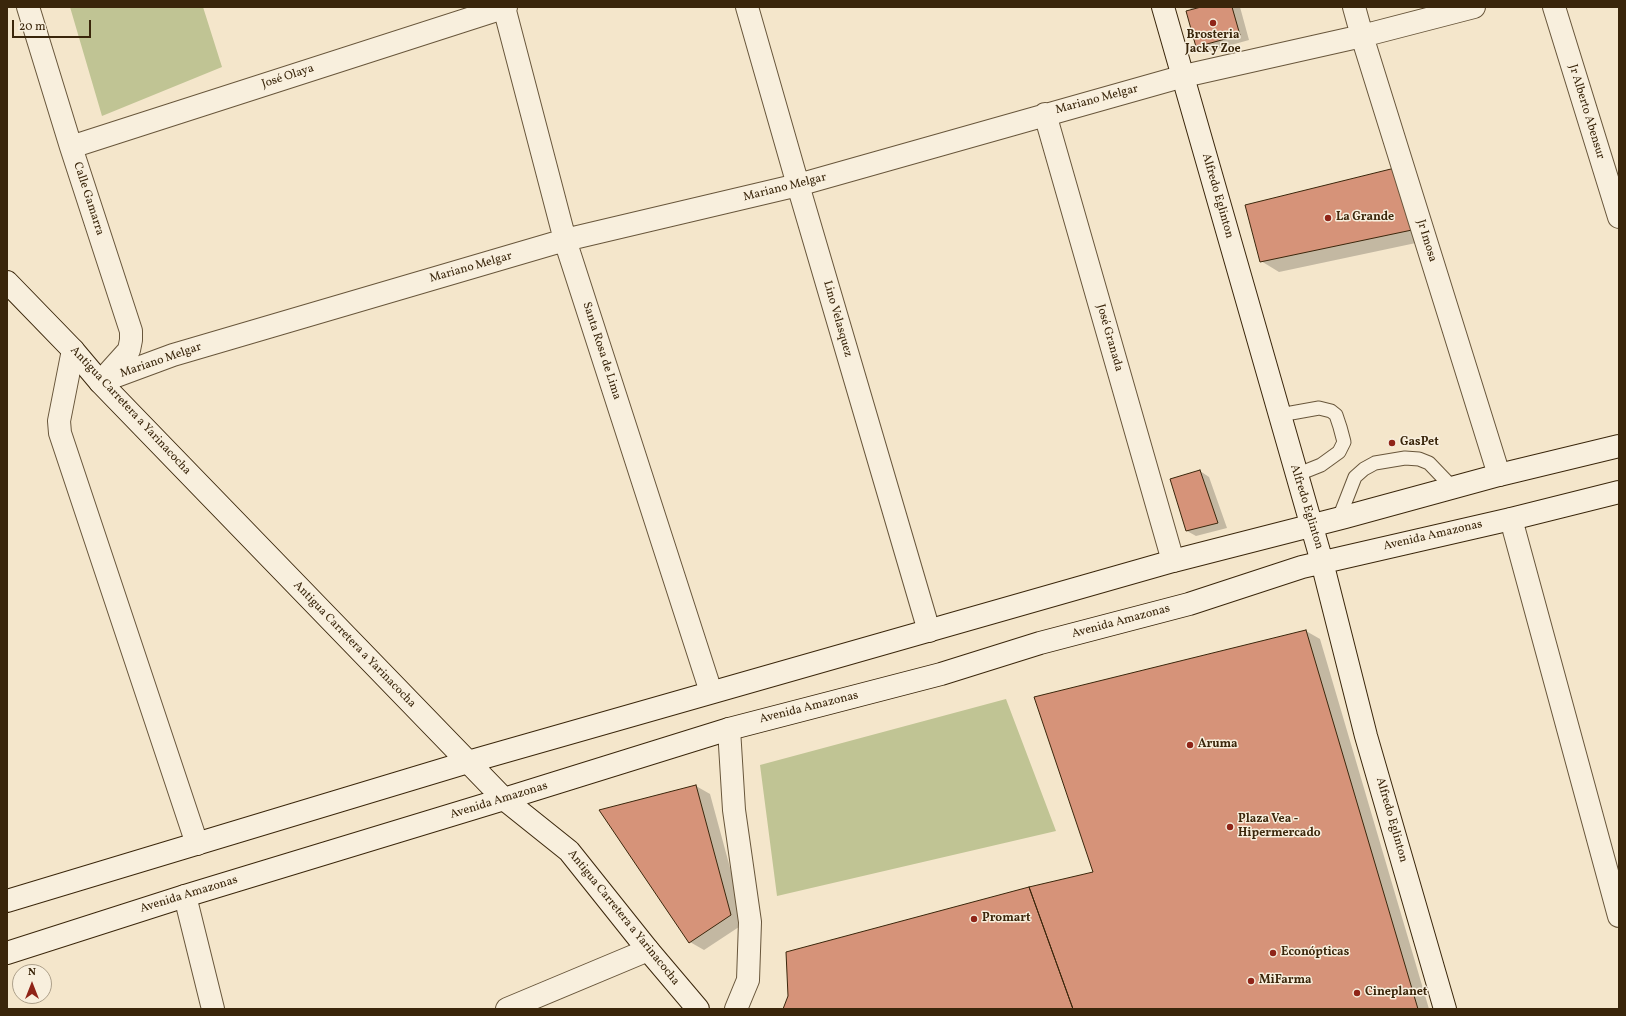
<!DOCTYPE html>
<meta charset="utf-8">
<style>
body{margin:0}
#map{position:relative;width:1626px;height:1016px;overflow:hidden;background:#f4e6cb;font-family:Vollkorn,serif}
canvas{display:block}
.frame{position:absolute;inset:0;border:8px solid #3a260b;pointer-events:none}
.north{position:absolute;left:12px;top:964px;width:40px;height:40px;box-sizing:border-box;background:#f8efdd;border:1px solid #ac9f89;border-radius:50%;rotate:0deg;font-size:11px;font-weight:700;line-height:16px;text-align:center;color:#3a260b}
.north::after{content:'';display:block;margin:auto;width:14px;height:18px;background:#8f2418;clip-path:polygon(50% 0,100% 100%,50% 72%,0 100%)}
.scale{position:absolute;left:12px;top:20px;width:79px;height:18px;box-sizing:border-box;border:2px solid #3a260b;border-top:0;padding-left:5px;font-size:12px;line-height:14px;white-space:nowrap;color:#3a260b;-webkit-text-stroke:3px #f8efdd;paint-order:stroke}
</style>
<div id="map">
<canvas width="1626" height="1016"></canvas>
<div class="frame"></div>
<div class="north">N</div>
<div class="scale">20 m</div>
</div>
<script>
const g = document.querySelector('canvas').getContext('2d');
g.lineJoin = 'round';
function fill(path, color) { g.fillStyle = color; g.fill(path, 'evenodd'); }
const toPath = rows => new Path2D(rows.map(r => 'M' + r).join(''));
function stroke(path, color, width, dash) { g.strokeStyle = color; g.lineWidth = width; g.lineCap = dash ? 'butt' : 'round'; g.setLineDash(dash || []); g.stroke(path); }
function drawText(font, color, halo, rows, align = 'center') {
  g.font = font + ' Vollkorn,serif'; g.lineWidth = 3; g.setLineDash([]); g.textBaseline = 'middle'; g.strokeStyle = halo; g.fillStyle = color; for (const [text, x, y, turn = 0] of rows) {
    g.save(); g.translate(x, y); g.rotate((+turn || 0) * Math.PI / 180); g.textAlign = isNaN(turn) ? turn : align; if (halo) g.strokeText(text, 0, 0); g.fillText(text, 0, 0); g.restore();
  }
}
const green = toPath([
 [70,7,203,7,222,67,102,116],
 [1006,699,1056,831,777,896,760,765]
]);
const shadow = toPath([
 [1188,7,1240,7,1249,40,1206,52,1197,46,1193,10],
 [1394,169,1430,240,1279,272,1261,261],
 [1200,471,1209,477,1227,528,1196,536,1187,531],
 [1306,631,1320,639,1429,1009,784,1009,1094,873],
 [696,786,710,794,745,923,704,950,690,942]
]);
const building = toPath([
 [1201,7,1232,7,1240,35,1196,47,1186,11,1201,7],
 [1395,168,1412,230,1260,262,1245,205,1395,168],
 [1200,470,1218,523,1186,531,1170,479,1200,470],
 [1306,630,1418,1009,1073,1009,1029,887,1093,872,1034,697,1306,630],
 [696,785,731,915,689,943,599,810,696,785],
 [1029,887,1073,1009,783,1009,788,996,786,952,1029,887]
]);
const lane = toPath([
 [1280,415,1319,408,1331,411,1336,415,1340,427,1344,442,1339,452,1321,465,1296,475],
 [1339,518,1355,477,1364,469,1375,463,1405,458,1419,459,1429,463,1452,487]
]);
const street = toPath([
 [28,7,71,147,131,331,131,340,129,350,102,380],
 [504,7,565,240,711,692],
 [747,7,798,185,929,631],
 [1354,7,1362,36,1499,475],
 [1554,7,1619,217],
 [1045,114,1173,561],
 [71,147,506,7],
 [73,350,59,421,60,433,197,844],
 [100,382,173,355,565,240,798,185,1184,76,1362,36,1474,7],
 [1511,519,1619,916],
 [729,729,734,810,750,922,748,980,736,1009],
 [185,896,213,1009],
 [507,1009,648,950]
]);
const secondary = toPath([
 [1163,7,1322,562,1366,736,1445,1009],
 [7,282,73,350,100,382,504,799,569,851,648,950,698,1009],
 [7,901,468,762,1173,561,1345,517,1499,475,1619,446],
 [7,953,185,896,504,799,729,729,941,674,1040,643,1189,604,1302,567,1511,519,1619,492]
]);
const markers = [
 [1213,23,4,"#8f2418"],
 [1328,218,4,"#8f2418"],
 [1392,443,4,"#8f2418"],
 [1190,745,4,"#8f2418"],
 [1230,827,4,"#8f2418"],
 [974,919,4,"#8f2418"],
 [1273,953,4,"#8f2418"],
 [1251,981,4,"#8f2418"],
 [1357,993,4,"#8f2418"]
];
const poiNames = [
 ["Brosteria",1213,36,"center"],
 ["Jack y Zoe",1213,50,"center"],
 ["La Grande",1336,218],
 ["GasPet",1400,443],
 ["Aruma",1198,745],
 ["Plaza Vea -",1238,820],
 ["Hipermercado",1238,834],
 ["Promart",982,919],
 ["Econópticas",1281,953],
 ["MiFarma",1259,981],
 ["Cineplanet",1365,993]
];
const streetNames = [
 ["José Olaya",288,77,-18],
 ["Mariano Melgar",1097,100,-15],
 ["Jr Alberto Abensur",1586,112,73],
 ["Mariano Melgar",785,188,-14],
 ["Alfredo Eglinton",1217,196,74],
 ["Calle Gamarra",88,199,72],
 ["Jr Imosa",1426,241,73],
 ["Mariano Melgar",471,268,-16],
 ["Lino Velasquez",837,319,74],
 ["José Granada",1109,338,74],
 ["Santa Rosa de Lima",601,351,72],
 ["Mariano Melgar",161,361,-19],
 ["Antigua Carretera a Yarinacocha",130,411,47],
 ["Alfredo Eglinton",1306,507,73],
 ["Avenida Amazonas",1433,536,-13],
 ["Avenida Amazonas",1121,622,-15],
 ["Antigua Carretera a Yarinacocha",354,645,46],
 ["Avenida Amazonas",809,708,-14],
 ["Avenida Amazonas",499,801,-17],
 ["Alfredo Eglinton",1391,820,74],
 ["Avenida Amazonas",189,895,-17],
 ["Antigua Carretera a Yarinacocha",623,918,51]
];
fill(green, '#c0c494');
fill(shadow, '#0003');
fill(building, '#d69379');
stroke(building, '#3a260b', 1);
stroke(lane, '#68563b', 15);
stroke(street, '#68563b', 24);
stroke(secondary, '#3a260b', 24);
stroke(lane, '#f8efdd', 13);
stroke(street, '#f8efdd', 22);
stroke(secondary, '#f8efdd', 22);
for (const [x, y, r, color] of markers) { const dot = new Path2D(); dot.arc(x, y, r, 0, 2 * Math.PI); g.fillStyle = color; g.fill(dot); stroke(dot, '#f8efdd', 1.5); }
drawText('bold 12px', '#3a260b', '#f8efdd', poiNames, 'left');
drawText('12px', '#3a260b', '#f8efdd', streetNames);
</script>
